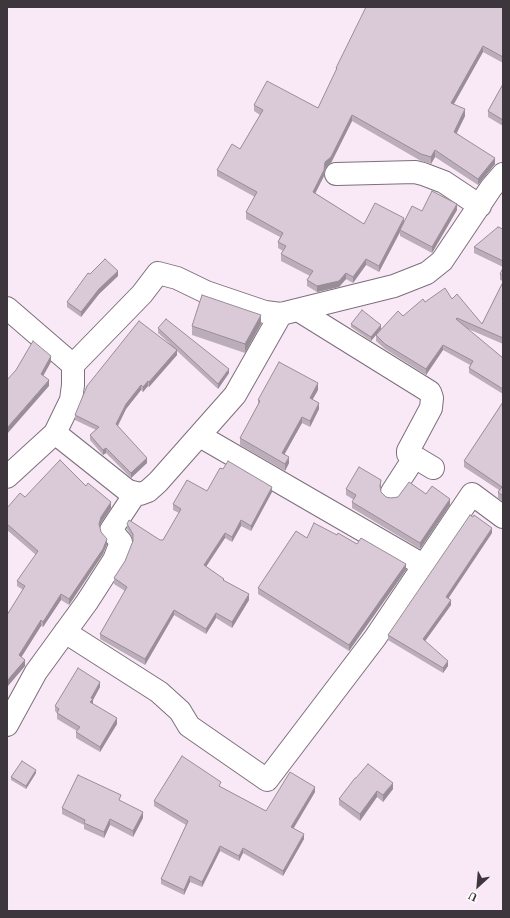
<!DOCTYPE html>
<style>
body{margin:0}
#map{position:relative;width:510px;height:918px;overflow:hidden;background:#f9e9f7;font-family:"IBM Plex Serif",serif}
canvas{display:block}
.frame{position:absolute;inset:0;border:8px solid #3d363c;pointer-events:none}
.north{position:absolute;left:458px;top:866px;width:40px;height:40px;-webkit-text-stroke:3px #fff;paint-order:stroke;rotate:206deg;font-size:11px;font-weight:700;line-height:16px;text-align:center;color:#3d363c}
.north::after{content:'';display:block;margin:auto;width:14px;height:18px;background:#3d363c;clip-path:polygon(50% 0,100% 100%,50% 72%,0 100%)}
</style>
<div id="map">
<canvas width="510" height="918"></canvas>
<div class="frame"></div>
<div class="north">U</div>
</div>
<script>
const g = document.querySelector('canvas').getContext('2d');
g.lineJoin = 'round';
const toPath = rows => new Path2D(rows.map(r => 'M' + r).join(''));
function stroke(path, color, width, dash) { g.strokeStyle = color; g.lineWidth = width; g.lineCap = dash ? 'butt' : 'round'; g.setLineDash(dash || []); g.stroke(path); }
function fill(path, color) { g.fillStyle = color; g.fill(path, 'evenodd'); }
const minor = toPath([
 [336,174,415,172,423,174,444,182,480,206],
 [7,308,73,365,73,385,71,400,55,433],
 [298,310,430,392,432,398,431,408,408,451,408,454,413,460],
 [73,365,142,294,158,273,177,278,206,292,265,312,281,314],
 [200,436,423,565],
 [7,477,55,433,128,491,140,494,148,491,158,482,235,395,281,314,394,286,427,273,442,261,491,188,503,174],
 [392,492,414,458,418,459,433,468],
 [65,632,159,692,180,711,189,726,267,780,375,638,472,494,503,517],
 [7,725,36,672,87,602,114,560,121,542,111,530,135,494]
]);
const wall = toPath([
 [503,7,503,63,483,52,454,104,465,116,457,133,495,164,478,185,435,157,431,164,421,161,352,121,331,163,325,168,324,176,315,193,364,224,404,222,422,211,457,210,432,253,400,236,400,232,379,272,366,265,353,283,346,279,339,287,317,292,307,286,307,280,310,276,281,261,281,254,283,251,278,248,278,242,280,237,246,219,246,212,255,197,217,176,217,170,240,149,260,115,254,111,254,105,318,108,336,71,336,68],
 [503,84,503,126,488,117,488,111],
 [503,229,503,267,474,253,474,247],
 [503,268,503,281,500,280,500,274],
 [90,274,118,276,99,294,81,317,67,307,67,302],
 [503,282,503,344,466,328,503,358,503,394,469,373,469,368,470,365,443,350,426,375,385,349,376,341,376,335,425,302,452,299,482,324],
 [261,324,245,353,192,335,192,326],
 [351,324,381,329,371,341,351,327],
 [158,328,229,373,218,389,177,351,177,355,149,387,148,386,143,392,141,390,126,409,118,426,147,463,131,478,106,453,103,455,90,440,90,435,96,430,75,420,75,415,170,344,158,333],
 [318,390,312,400,319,409,310,427,302,423,284,454,289,463,285,471,240,445,240,438,258,405,258,400],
 [503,402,503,502,498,498,498,492,499,490,464,467,464,461],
 [86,486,111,508,101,523,99,527,107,544,103,554,69,605,61,600,43,627,41,626,21,657,25,666,7,687,7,615,23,590,17,586,17,581,36,555,7,530,7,508,25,497],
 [381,486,380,489,381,492,386,497,391,498,426,494,450,505,420,549,352,508,352,502,354,500,346,495,346,489],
 [207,491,272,492,251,531,241,526,232,542,225,538,206,566,249,600,232,628,216,618,206,634,174,615,145,665,100,639,100,634,125,591,114,584,114,578,125,561,133,541,133,539,127,529,127,524,160,540,163,540,179,513,173,510,173,504],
 [492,533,448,598,451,605,425,641,448,666,443,673,388,640,388,635],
 [337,535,357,544,406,570,349,651,258,594,258,588,307,538],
 [100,687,93,700,93,704,117,724,100,752,76,738,76,732,77,731,57,719,57,713,55,711,55,706],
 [36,773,26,789,11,780,11,777],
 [356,778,393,789,383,802,377,797,360,821,339,805,339,799],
 [221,787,266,811,315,792,294,828,304,839,283,876,243,853,239,861,220,851,202,887,190,882,184,895,161,884,161,879,186,825,154,806,154,801],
 [121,801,143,818,133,837,110,825,104,838,84,829,84,825,62,814,62,808]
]);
const shadedWall = toPath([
 [483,46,483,52,451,109,451,103],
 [465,109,465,116,454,138,454,132],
 [352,115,352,121,331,163,325,168,324,176,313,198,313,192,325,162],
 [435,150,435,157,431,164,431,157],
 [495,158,495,164,478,185,478,179],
 [457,204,457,210,432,253,432,247],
 [404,218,404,225,400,230,400,232,379,272,379,266],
 [366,259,366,265,353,283,353,277],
 [118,271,118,276,99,294,81,317,81,312,99,289],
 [346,273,346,279,339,287,317,292,317,286],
 [261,315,261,324,245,353,245,344],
 [381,325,381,329,371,341,371,337],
 [443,345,443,350,426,375,426,369],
 [177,350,177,355,149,387,149,382],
 [51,356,51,362,41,380,41,374],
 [229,369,229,373,218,389,218,384],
 [49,380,49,386,7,434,7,428],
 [148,381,148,386,143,392,143,387],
 [318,383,318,390,310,404,310,398],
 [141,385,141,390,126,409,116,429,116,424,126,404],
 [319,403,319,409,310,427,310,421],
 [302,417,302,423,282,459,282,453],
 [106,448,106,453,103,455,103,450],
 [289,457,289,463,285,471,285,464],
 [147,458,147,463,131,478,131,473],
 [381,480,381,486,380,492,380,486],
 [272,487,272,492,251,531,251,526],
 [450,499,450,505,420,549,420,543],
 [111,502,111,508,101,523,99,530,99,524,101,517],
 [241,520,241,526,232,542,232,537],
 [492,528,492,533,446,602,446,597],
 [225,533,225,538,204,570,204,565],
 [107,539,107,544,103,554,69,605,69,599],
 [406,564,406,570,349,651,349,645],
 [61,594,61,600,43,627,43,622],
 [249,594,249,600,232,628,232,622],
 [451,600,451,605,423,644,423,639],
 [174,610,174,615,145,665,145,659],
 [216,613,216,618,206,634,206,629],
 [41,620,41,626,19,661,19,655],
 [25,660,25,666,7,687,7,681],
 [448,661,448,666,443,673,443,668],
 [100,682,100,687,93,700,93,704,90,702,91,698],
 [117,718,117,724,100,752,100,747],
 [36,770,36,773,26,789,26,786],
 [393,783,393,789,383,802,383,795],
 [315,787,315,792,291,832,291,827],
 [377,791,377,797,360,821,360,814],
 [143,812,143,818,133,837,133,831],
 [110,819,110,825,104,838,104,832],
 [304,834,304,839,283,876,283,871],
 [220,846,220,851,202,887,202,882],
 [243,848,243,853,239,861,239,856],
 [190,876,190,882,184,895,184,890]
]);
const building = toPath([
 [366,7,503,7,503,57,483,46,451,103,465,109,454,132,495,158,478,179,435,150,431,157,421,154,352,115,331,157,325,162,324,170,313,192,364,224,375,203,404,218,379,266,366,259,353,277,346,273,339,281,317,286,307,280,313,271,281,254,286,246,278,242,283,233,246,212,257,192,217,170,232,144,240,149,263,110,254,105,267,81,318,108,337,68,336,68,366,7],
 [503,84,503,120,488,111,503,84],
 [432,191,457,204,432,247,400,230,412,206,422,211,432,191],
 [498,227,503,229,503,261,474,247,498,227],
 [105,259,118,271,99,289,81,312,67,302,88,273,90,274,105,259],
 [503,268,503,276,500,274,503,268],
 [503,282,503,338,457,318,456,319,503,358,503,389,469,368,473,361,443,345,426,369,385,344,376,335,398,311,403,316,423,299,425,302,445,288,452,299,457,294,482,324,503,282],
 [202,295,261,315,245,344,192,326,202,295],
 [362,310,381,325,371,337,351,324,362,310],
 [166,319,229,369,218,384,158,328,166,319],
 [139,321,177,350,149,382,148,381,143,387,141,385,126,404,116,424,147,458,131,473,106,448,103,450,90,435,99,427,75,415,87,386,139,321],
 [33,341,51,356,41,374,49,380,7,428,7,380,16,370,33,341],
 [279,362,318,383,310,398,319,403,310,421,302,417,282,453,289,457,285,464,240,438,260,401,258,400,279,362],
 [503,402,503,496,498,492,502,487,464,461,503,402],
 [60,460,86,486,88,483,111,502,101,517,99,524,101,532,107,539,103,549,69,599,61,594,43,622,41,620,19,655,25,660,7,681,7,615,25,586,17,581,38,551,7,524,7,508,20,493,25,497,60,460],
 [228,461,272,487,251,526,241,520,232,537,225,533,204,565,224,579,223,580,249,594,232,622,216,613,206,629,174,610,145,659,100,634,127,587,114,578,125,561,133,541,133,534,127,524,129,520,160,540,163,540,181,509,173,504,187,480,207,491,220,468,223,469,228,461],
 [359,467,381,480,380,486,381,492,386,497,391,498,398,497,409,482,426,494,432,486,450,499,420,543,352,502,356,495,346,489,359,467],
 [470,515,473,517,474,515,492,528,446,597,451,600,423,639,448,661,443,668,388,635,470,515],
 [314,523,337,535,338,533,357,544,361,538,406,564,349,645,258,588,296,531,307,538,314,523],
 [78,668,100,682,91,698,93,699,90,702,117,718,100,747,76,732,80,727,57,713,59,709,55,706,78,668],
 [182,756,221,782,219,786,266,811,290,772,315,787,291,827,304,834,283,871,243,848,239,856,220,846,202,882,190,876,184,890,161,879,188,821,154,801,182,756],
 [22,761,36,770,26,786,11,777,22,761],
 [368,764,393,783,383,795,377,791,360,814,339,799,355,778,356,778,368,764],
 [78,775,121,795,119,800,143,812,133,831,110,819,104,832,84,823,85,820,62,808,78,775]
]);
stroke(minor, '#7d6f7c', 24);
stroke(minor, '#fff', 22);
fill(wall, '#bbaeba');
fill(shadedWall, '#998d97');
fill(building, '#dacad8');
stroke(building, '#998d97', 1);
</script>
